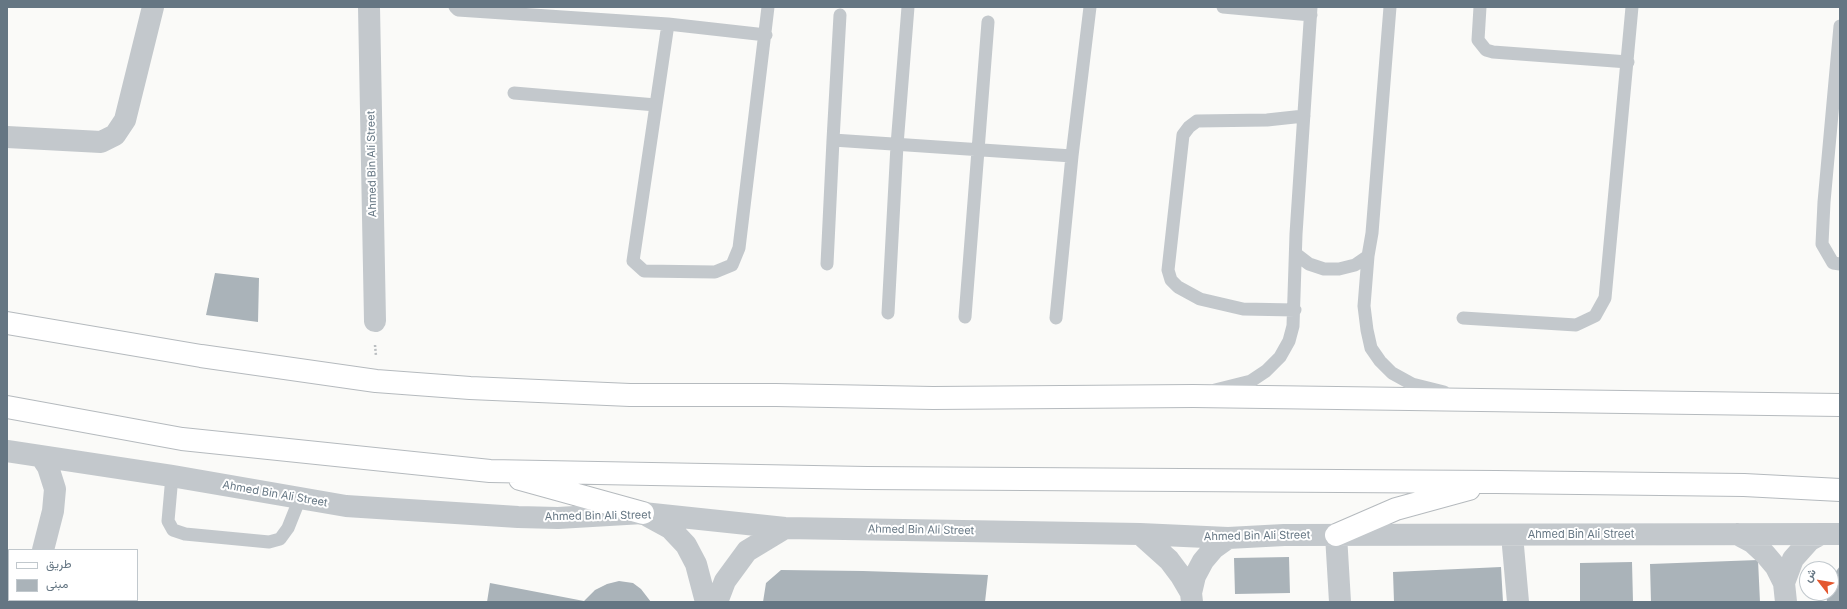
<!DOCTYPE html>
<meta charset="utf-8">
<style>
body{margin:0}
#map{position:relative;width:1847px;height:609px;overflow:hidden;background:#fafaf8;font-family:Inter,Vazirmatn,sans-serif}
canvas{display:block}
.frame{position:absolute;inset:0;border:8px solid #657683;pointer-events:none}
.legend{position:absolute;left:8px;top:549px;width:130px;height:52px;box-sizing:border-box;background:#fff;border:1px solid #c1c8cd;margin:0;padding:5px 7px;list-style:none;font-size:12px;color:#657683}
.legend li{display:flex;align-items:center;gap:8px;height:20px}
.legend b{width:20px;border:1px solid #c1c8cd}
.north{position:absolute;left:1799px;top:561px;width:40px;height:40px;box-sizing:border-box;background:#fff;border:1px solid #c1c8cd;border-radius:50%;rotate:301deg;font-size:11px;font-weight:700;line-height:16px;text-align:center;color:#657683}
.north::after{content:'';display:block;margin:auto;width:14px;height:18px;background:#e4572e;clip-path:polygon(50% 0,100% 100%,50% 72%,0 100%)}
</style>
<div id="map">
<canvas width="1847" height="609"></canvas>
<div class="frame"></div>
<ul class="legend">
<li><b style="height:5px;background:#fff"></b>طريق</li>
<li><b style="height:11px;background:#aab3b9"></b>مبنى</li>
</ul>
<div class="north">ش</div>
</div>
<script>
const g = document.querySelector('canvas').getContext('2d');
g.lineJoin = 'round';
function fill(path, color) { g.fillStyle = color; g.fill(path, 'evenodd'); }
const toPath = rows => new Path2D(rows.map(r => 'M' + r).join(''));
function stroke(path, color, width, dash) { g.strokeStyle = color; g.lineWidth = width; g.lineCap = dash ? 'butt' : 'round'; g.setLineDash(dash || []); g.stroke(path); }
function drawText(font, color, halo, rows, align = 'center') {
  g.font = font + ' Inter,sans-serif'; g.lineWidth = 4; g.setLineDash([]); g.textBaseline = 'middle'; g.strokeStyle = halo; g.fillStyle = color; for (const [text, x, y, turn = 0] of rows) {
    g.save(); g.translate(x, y); g.rotate((+turn || 0) * Math.PI / 180); g.textAlign = isNaN(turn) ? turn : align; if (halo) g.strokeText(text, 0, 0); g.fillText(text, 0, 0); g.restore();
  }
}
const building = toPath([
 [215,273,259,278,258,322,206,315],
 [1289,557,1290,593,1235,594,1234,558],
 [1758,560,1760,602,1651,602,1650,564],
 [1632,562,1633,602,1580,602,1580,563],
 [1840,566,1840,602,1827,602,1826,593,1831,593,1831,578],
 [1501,567,1503,602,1394,602,1393,572],
 [781,570,863,571,988,575,985,602,763,602,766,583],
 [619,581,633,583,641,589,651,602,487,602,490,583,584,601,595,590,607,584]
]);
const path = toPath([
 [375,345,376,356]
]);
const lane = toPath([
 [455,7,458,10,668,24,633,261,644,271,715,272,732,265,739,248,768,7],
 [1223,7,1311,15],
 [1390,7,1372,233,1368,256,1364,306,1367,330,1371,348,1380,361,1392,373,1412,384,1444,392],
 [1480,7,1478,40,1486,50,1493,52,1628,62],
 [668,24,766,35],
 [1840,26,1824,202,1822,244,1833,263,1840,264],
 [514,93,656,105],
 [833,140,840,15],
 [1296,254,1309,264,1324,269,1339,269,1355,265,1368,256],
 [827,264,833,140,1072,156],
 [1295,310,1243,309,1200,299,1178,287,1171,280,1168,270,1183,135,1189,127,1197,121,1267,120,1304,116],
 [888,313,897,145,908,7],
 [965,317,988,22],
 [1056,318,1072,156,1090,7],
 [1463,318,1576,325,1595,316,1605,298,1632,7],
 [1215,390,1251,381,1266,371,1280,357,1289,341,1293,326,1296,234,1311,7],
 [172,476,168,521,173,530,185,534,269,542,280,539,288,528,300,498]
]);
const street = toPath([
 [369,7,375,321],
 [7,137,101,142,115,135,125,120,153,7],
 [7,451,172,476,346,506,518,517,558,518,643,513,785,528,1140,534,1228,538,1284,535,1840,534],
 [42,458,48,467,55,489,53,511,43,550],
 [648,516,670,528,686,545,696,564,706,602],
 [1140,534,1169,560,1181,576,1191,593,1192,602],
 [1737,534,1752,542,1765,554,1776,567,1784,583,1786,602],
 [1336,535,1340,602],
 [1512,535,1518,602],
 [1784,583,1793,559,1810,540,1821,534],
 [1191,593,1195,576,1203,561,1214,548,1228,538],
 [29,602,29,600],
 [717,602,725,581,747,551,785,528]
]);
const primary = toPath([
 [7,323,201,356,376,381,470,388,630,395,776,395,933,398,1193,396,1840,405],
 [7,407,182,439,490,471,867,478,1496,482,1744,485,1840,490],
 [520,479,643,513],
 [1336,535,1396,509,1469,489]
]);
const streetNames = [
 ["Ahmed Bin Ali Street",372,164,-91],
 ["Ahmed Bin Ali Street",275,494,10],
 ["Ahmed Bin Ali Street",598,516,-1],
 ["Ahmed Bin Ali Street",921,530,1],
 ["Ahmed Bin Ali Street",1581,535],
 ["Ahmed Bin Ali Street",1257,536,-1]
];
fill(building, '#aab3b9');
stroke(primary, '#b5babe', 24);
stroke(path, '#bbbfc2', 2.5, [2, 2]);
stroke(lane, '#c3c8cc', 13);
stroke(street, '#c3c8cc', 22);
stroke(primary, '#fff', 22);
drawText('11px', '#657683', '#fff', streetNames);
</script>
